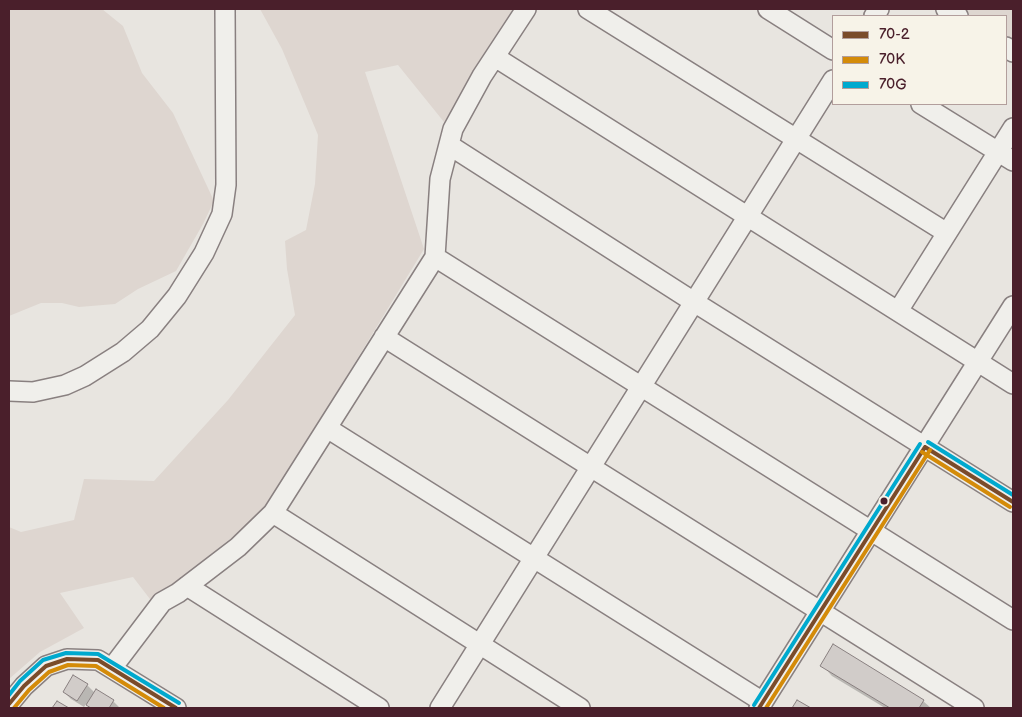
<!DOCTYPE html>
<style>
body{margin:0}
#map{position:relative;width:1022px;height:717px;overflow:hidden;background:#e8e5e0;font-family:"Balsamiq Sans",sans-serif}
canvas{display:block}
.frame{position:absolute;inset:0;border:10px solid #4a1f2b;pointer-events:none}
.legend{position:absolute;left:832px;top:15px;width:175px;height:90px;box-sizing:border-box;background:#f7f3e8;border:1px solid #b29e9c;margin:0;padding:6px 9px;list-style:none;font-size:15px;color:#4a1f2b}
.legend li{display:flex;align-items:center;gap:10px;height:25px}
.legend b{width:25px;border:1px solid #b29e9c}
</style>
<div id="map">
<canvas width="1022" height="717"></canvas>
<div class="frame"></div>
<ul class="legend">
<li><b style="height:6px;background:#7a4b2a"></b>70-2</li>
<li><b style="height:6px;background:#d48b09"></b>70K</li>
<li><b style="height:6px;background:#00a9ce"></b>70G</li>
</ul>
</div>
<script>
const g = document.querySelector('canvas').getContext('2d');
g.lineJoin = 'round';
function fill(path, color) { g.fillStyle = color; g.fill(path, 'evenodd'); }
const toPath = rows => new Path2D(rows.map(r => 'M' + r).join(''));
function stroke(path, color, width, dash) { g.strokeStyle = color; g.lineWidth = width; g.lineCap = dash ? 'butt' : 'round'; g.setLineDash(dash || []); g.stroke(path); }
const green = toPath([
 [9,9,102,9,123,26,142,73,173,113,214,201,203,224,176,271,138,289,115,304,79,307,62,303,41,303,9,316],
 [260,9,521,9,444,122,398,65,365,72,424,249,266,509,153,603,133,577,60,593,84,628,40,652,9,679,9,527,21,532,74,520,84,479,154,481,228,400,295,315,287,269,285,241,306,230,315,184,318,135,282,49],
 [959,9,1013,9,1013,42,1006,38,1006,16,971,16]
]);
const shadow = toPath([
 [822,665,923,701,931,708,885,708,832,676],
 [87,685,95,693,113,701,120,708,91,708,86,704,84,707,71,699,64,692]
]);
const building = toPath([
 [833,644,924,700,919,708,890,708,820,666,833,644],
 [73,675,88,684,77,701,63,692,73,675],
 [96,689,114,700,109,708,91,708,86,705,96,689],
 [797,700,811,708,792,708,797,700],
 [57,701,69,708,52,708,57,701]
]);
const minor = toPath([
 [588,9,947,233],
 [768,9,833,50],
 [946,9,958,16],
 [874,16,879,9],
 [1006,47,1013,52],
 [495,57,1013,384],
 [921,104,1013,161],
 [449,145,694,302,1013,502],
 [435,257,1013,620],
 [898,311,1013,128],
 [384,337,974,708],
 [9,391,33,392,65,385,85,376,123,352,150,329,177,296,204,253,222,214,226,185,225,9],
 [327,428,763,702],
 [273,513,580,708],
 [187,586,379,708],
 [112,668,162,602,178,593,238,547,273,513,435,257,440,179,453,129,482,76,526,9],
 [9,704,24,686,46,666,67,659,98,660,176,708],
 [440,708,833,80],
 [759,708,1013,306]
]);
const bus1 = toPath([
 [925,447,1013,502],
 [9,704,24,686,46,666,67,659,98,660,176,708],
 [759,708,925,447]
]);
const bus2 = toPath([
 [922,452,1010,507],
 [14,708,29,690,49,672,68,665,96,666,164,708],
 [766,708,930,450]
]);
const bus3 = toPath([
 [928,442,1013,495],
 [9,695,20,681,43,660,66,653,98,654,179,703],
 [754,705,920,444]
]);
const markers = [
 [884,501,4.5,"#4a1f2b"]
];
fill(green, '#ded6d0');
fill(shadow, '#0003');
fill(building, '#d1ccc9');
stroke(building, '#898080', 1);
stroke(minor, '#898080', 22);
stroke(minor, '#f0efeb', 19);
stroke(bus1, '#7a4b2a', 4);
stroke(bus2, '#d48b09', 4);
stroke(bus3, '#00a9ce', 4);
for (const [x, y, r, color] of markers) { const dot = new Path2D(); dot.arc(x, y, r, 0, 2 * Math.PI); g.fillStyle = color; g.fill(dot); stroke(dot, '#f7f3e8', 2); }
</script>
